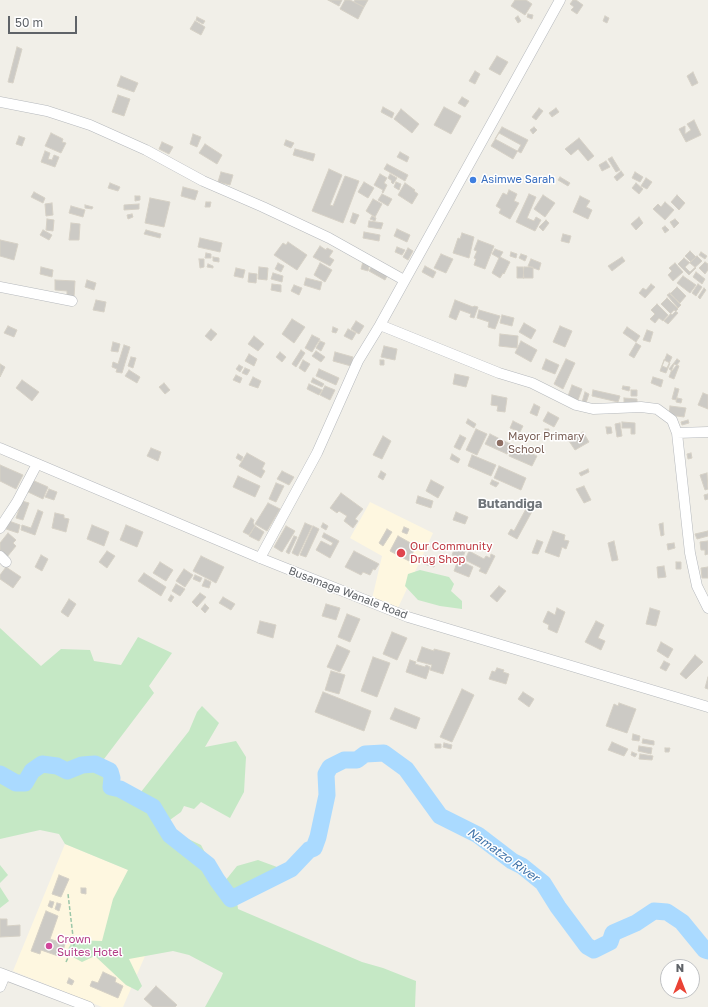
<!DOCTYPE html>
<style>
body{margin:0}
#map{position:relative;width:708px;height:1007px;overflow:hidden;background:#f1efe8;font-family:"Golos Text",sans-serif}
canvas{display:block}
.north{position:absolute;left:660px;top:959px;width:40px;height:40px;box-sizing:border-box;background:#fff;border:1px solid #bfc1c3;border-radius:50%;rotate:0deg;font-size:11px;font-weight:700;line-height:16px;text-align:center;color:#5f6368}
.north::after{content:'';display:block;margin:auto;width:14px;height:18px;background:#ea4335;clip-path:polygon(50% 0,100% 100%,50% 72%,0 100%)}
.scale{position:absolute;left:8px;top:16px;width:69px;height:18px;box-sizing:border-box;border:2px solid #5f6368;border-top:0;padding-left:5px;font-size:12px;line-height:14px;white-space:nowrap;color:#5f6368;-webkit-text-stroke:3px #fff;paint-order:stroke}
</style>
<div id="map">
<canvas width="708" height="1007"></canvas>
<div class="north">N</div>
<div class="scale">50 m</div>
</div>
<script>
const g = document.querySelector('canvas').getContext('2d');
g.lineJoin = 'round';
function fill(path, color) { g.fillStyle = color; g.fill(path, 'evenodd'); }
const toPath = rows => new Path2D(rows.map(r => 'M' + r).join(''));
function stroke(path, color, width, dash) { g.strokeStyle = color; g.lineWidth = width; g.lineCap = dash ? 'butt' : 'round'; g.setLineDash(dash || []); g.stroke(path); }
function drawText(font, color, halo, rows, align = 'center') {
  g.font = font + ' "Golos Text",sans-serif'; g.lineWidth = 3; g.setLineDash([]); g.textBaseline = 'middle'; g.strokeStyle = halo; g.fillStyle = color; for (const [text, x, y, turn = 0] of rows) {
    g.save(); g.translate(x, y); g.rotate((+turn || 0) * Math.PI / 180); g.textAlign = isNaN(turn) ? turn : align; if (halo) g.strokeText(text, 0, 0); g.fillText(text, 0, 0); g.restore();
  }
}
const commercial = toPath([
 [370,502,433,533,397,610,372,599,382,556,350,538],
 [65,844,128,870,159,930,145,956,123,1007,102,1007,13,971]
]);
const green = toPath([
 [420,570,449,577,454,584,451,591,462,601,462,609,440,606,418,600,405,586,408,574],
 [0,628,41,666,61,649,90,650,94,661,121,665,138,637,172,653,149,686,154,693,104,759,102,768,110,771,114,784,137,797,189,731,197,712,202,706,219,723,205,747,236,741,246,757,244,792,230,818,201,802,194,809,184,806,181,812,167,822,180,835,201,845,212,866,225,881,237,866,258,860,277,867,266,889,237,902,238,909,362,962,383,968,416,981,415,1007,205,1007,221,978,223,973,189,955,173,951,129,959,142,986,138,991,126,985,95,956,82,962,71,956,68,949,73,940,102,941,113,899,128,870,65,844,59,834,40,830,0,839],
 [0,865,8,875,0,883],
 [0,887,9,901,0,908]
]);
const river = toPath([
 [0,774,16,783,25,783,32,771,42,764,57,766,67,771,82,765,95,764,110,771,112,778,111,787,120,789,153,807,170,835,208,865,217,880,231,899,291,869,309,850,314,848,318,837,327,795,326,774,330,767,344,760,357,760,365,754,384,753,406,769,440,816,478,835,512,861,522,866,543,883,558,907,587,946,594,950,610,942,613,933,636,923,654,911,667,912,682,922,705,950,708,951]
]);
const building = toPath([
 [328,0,342,0,339,6,328,0],
 [345,0,350,0,364,7,358,19,340,9,345,0],
 [355,0,368,0,364,7,354,2,355,0],
 [515,0,526,0,532,4,525,15,511,6,515,0],
 [573,0,576,0,583,5,577,14,571,10,574,7,570,4,573,0],
 [528,14,533,15,532,19,527,17,528,14],
 [518,16,521,21,518,23,515,18,518,16],
 [605,16,609,18,607,23,603,21,605,16],
 [197,17,205,21,203,24,196,20,197,17],
 [195,21,205,27,201,35,190,29,195,21],
 [17,47,22,49,13,83,8,82,17,47],
 [497,56,508,62,500,75,489,69,497,56],
 [475,71,480,74,475,84,469,81,475,71],
 [693,72,698,83,692,86,687,76,693,72],
 [121,76,138,83,134,92,117,86,121,76],
 [118,95,130,99,124,116,112,112,118,95],
 [462,97,469,101,465,107,458,103,462,97],
 [383,107,394,113,392,118,381,112,383,107],
 [444,107,461,116,451,134,434,125,444,107],
 [539,108,543,111,536,120,532,117,539,108],
 [556,108,559,112,552,117,549,113,556,108],
 [401,109,419,124,412,133,394,119,401,109],
 [694,120,701,135,686,142,679,129,685,126,685,134,691,130,687,124,694,120],
 [502,127,528,140,521,153,495,139,502,127],
 [534,127,537,130,533,134,530,130,534,127],
 [51,133,63,139,62,142,66,143,61,153,45,146,51,133],
 [499,133,521,145,513,159,491,146,499,133],
 [193,134,201,137,197,147,190,144,193,134],
 [19,136,25,138,22,146,16,144,19,136],
 [579,138,594,156,588,161,578,149,571,155,565,149,579,138],
 [286,140,294,143,291,148,284,145,286,140],
 [162,142,173,147,169,154,159,149,162,142],
 [205,144,222,155,217,164,199,153,205,144],
 [295,149,315,154,313,161,293,155,295,149],
 [45,151,50,153,48,159,52,160,54,155,59,157,55,167,41,162,45,151],
 [400,152,409,157,407,162,397,157,400,152],
 [612,157,620,170,616,172,608,159,612,157],
 [606,161,610,167,602,171,599,165,606,161],
 [387,164,408,175,405,181,384,169,387,164],
 [329,169,342,175,330,205,333,206,345,176,359,181,343,223,312,211,329,169],
 [621,171,624,175,617,181,614,177,621,171],
 [221,172,233,175,230,185,218,182,221,172],
 [635,172,643,177,640,182,632,178,635,172],
 [380,174,387,178,384,183,387,185,383,193,382,192,383,190,374,185,380,174],
 [390,174,397,178,393,184,391,182,392,181,388,178,390,174],
 [560,177,570,183,568,186,558,180,560,177],
 [646,178,652,182,647,189,641,186,646,178],
 [364,182,374,188,368,198,358,192,364,182],
 [396,182,401,184,399,190,394,187,396,182],
 [110,183,120,187,118,191,108,188,110,183],
 [405,183,415,190,414,191,418,194,412,204,398,195,405,183],
 [636,183,643,189,639,194,632,188,636,183],
 [183,187,198,191,195,200,181,196,183,187],
 [509,190,517,194,514,201,519,203,510,219,499,213,501,209,496,206,503,193,507,195,509,190],
 [34,192,45,198,43,203,31,197,34,192],
 [382,194,392,199,388,206,378,200,382,194],
 [529,194,536,197,527,218,534,221,536,217,541,220,535,231,516,222,529,194],
 [543,195,555,203,545,217,534,209,543,195],
 [677,195,685,203,679,210,671,202,677,195],
 [135,196,140,196,140,200,135,201,135,196],
 [580,196,590,201,586,207,592,210,588,219,573,212,580,196],
 [150,198,170,202,164,227,145,223,150,198],
 [373,199,382,204,375,217,366,211,373,199],
 [206,202,211,202,210,207,205,207,206,202],
 [665,202,674,210,665,220,653,209,658,204,661,207,665,202],
 [52,203,53,215,46,216,45,204,52,203],
 [139,204,139,209,124,210,124,205,139,204],
 [85,205,93,207,92,209,85,208,85,205],
 [71,206,85,210,83,217,69,213,71,206],
 [353,213,359,215,355,224,350,222,353,213],
 [132,214,133,217,128,219,127,215,132,214],
 [372,216,376,218,375,221,370,219,372,216],
 [639,217,643,223,636,230,631,224,639,217],
 [47,219,54,220,53,231,46,230,47,219],
 [675,219,679,223,674,228,670,222,675,219],
 [546,220,549,223,543,231,539,227,546,220],
 [369,221,383,223,381,229,368,227,369,221],
 [71,223,80,224,79,240,69,240,71,223],
 [665,226,669,230,665,233,662,228,665,226],
 [397,229,410,235,407,242,394,236,397,229],
 [43,230,52,235,49,240,40,235,43,230],
 [146,230,161,234,160,238,144,234,146,230],
 [364,232,380,235,379,241,363,238,364,232],
 [462,233,474,237,469,258,453,253,458,238,460,239,462,233],
 [563,234,571,236,569,243,561,241,563,234],
 [200,238,222,243,220,252,198,247,200,238],
 [0,240,18,244,14,260,0,256,0,240],
 [478,240,494,246,485,269,474,265,476,259,474,258,477,251,474,250,478,240],
 [288,242,307,255,297,270,274,255,283,243,286,245,288,242],
 [320,246,326,250,327,248,333,251,329,257,334,260,330,266,313,257,320,246],
 [397,247,405,250,402,255,395,252,397,247],
 [408,248,413,251,408,260,403,257,408,248],
 [495,249,503,252,500,257,510,262,504,274,503,273,500,278,492,273,499,258,492,254,495,249],
 [690,251,696,257,691,262,685,256,690,251],
 [511,252,517,254,516,258,510,256,511,252],
 [701,252,707,256,705,259,699,255,701,252],
 [206,253,211,254,211,258,205,258,206,253],
 [441,254,453,259,446,273,434,268,441,254],
 [521,254,527,256,525,261,519,258,521,254],
 [697,256,702,261,690,272,685,267,697,256],
 [213,257,219,258,219,262,213,261,213,257],
 [622,257,625,261,612,271,608,266,622,257],
 [364,258,371,259,368,271,361,269,364,258],
 [684,258,696,268,689,275,678,264,684,258],
 [199,259,204,259,204,267,200,268,199,259],
 [531,259,541,263,539,270,528,266,531,259],
 [705,262,708,264,708,270,705,274,699,268,705,262],
 [278,263,284,266,281,272,275,269,278,263],
 [320,263,332,270,325,282,314,275,320,263],
 [675,263,683,272,673,281,668,275,672,271,669,268,675,263],
 [208,264,213,266,213,268,207,267,208,264],
 [373,264,389,272,385,280,369,271,373,264],
 [425,266,436,272,433,278,422,272,425,266],
 [41,267,53,270,52,277,40,274,41,267],
 [259,267,268,268,267,280,258,279,259,267],
 [517,267,523,267,524,278,517,278,517,267],
 [524,267,533,267,533,278,523,278,524,267],
 [236,268,245,270,243,278,234,276,236,268],
 [696,272,705,279,702,284,693,277,696,272],
 [249,273,257,274,256,283,248,282,249,273],
 [273,273,283,276,282,282,271,279,273,273],
 [683,276,696,285,690,293,677,283,683,276],
 [306,278,322,282,320,290,304,285,306,278],
 [55,280,75,281,74,297,67,296,67,291,55,290,55,280],
 [87,280,96,283,94,290,85,287,87,280],
 [272,284,281,285,281,292,271,290,272,284],
 [651,284,655,287,645,298,639,293,643,288,646,290,651,284],
 [698,284,702,287,696,296,692,293,698,284],
 [294,285,302,288,299,295,291,291,294,285],
 [677,287,686,296,680,303,670,294,677,287],
 [704,288,706,290,700,299,698,297,704,288],
 [670,293,681,305,678,308,667,295,670,293],
 [667,298,678,309,672,315,661,304,667,298],
 [96,300,106,302,104,312,93,310,96,300],
 [455,300,473,307,474,306,478,307,474,318,470,317,471,314,460,310,456,320,449,317,455,300],
 [657,304,668,315,663,321,659,318,655,323,650,319,655,314,651,310,657,304],
 [479,310,500,316,495,329,488,327,489,322,477,318,479,310],
 [674,310,678,313,668,324,664,321,674,310],
 [502,315,514,318,512,326,500,323,502,315],
 [292,319,305,327,294,343,282,334,292,319],
 [356,321,364,326,359,334,351,329,356,321],
 [524,323,536,330,531,339,519,332,524,323],
 [8,326,17,330,14,337,4,333,8,326],
 [560,326,572,331,565,347,553,342,560,326],
 [333,327,338,329,336,333,332,332,333,327],
 [627,327,640,336,636,342,623,333,627,327],
 [211,329,217,334,211,341,205,336,211,329],
 [348,329,356,333,352,340,344,336,348,329],
 [647,330,653,332,650,342,643,340,647,330],
 [500,334,518,336,517,348,499,346,500,334],
 [312,335,320,339,312,352,305,348,312,335],
 [254,336,264,344,258,351,248,344,254,336],
 [320,341,325,343,321,351,316,348,320,341],
 [521,341,537,350,531,362,515,353,521,341],
 [113,342,120,344,118,352,111,351,113,342],
 [636,343,641,346,634,358,629,355,636,343],
 [124,345,130,347,122,373,116,372,117,369,112,367,113,362,118,364,124,345],
 [384,346,397,349,395,360,381,357,384,346],
 [301,350,305,353,296,367,292,364,301,350],
 [316,351,325,357,321,362,312,356,316,351],
 [280,352,286,357,282,362,276,357,280,352],
 [335,352,353,357,351,366,333,361,335,352],
 [249,354,257,359,254,366,245,361,249,354],
 [667,354,672,357,667,368,662,366,667,354],
 [131,357,136,358,133,368,128,366,131,357],
 [546,359,559,365,555,374,542,369,546,359],
 [566,359,575,363,563,389,554,384,566,359],
 [677,359,680,361,672,371,669,369,677,359],
 [303,360,310,364,305,372,299,368,303,360],
 [380,360,384,360,384,365,380,365,380,360],
 [664,360,670,363,666,373,660,371,664,360],
 [0,364,5,367,0,377,0,364],
 [674,364,679,366,674,379,669,377,674,364],
 [239,365,243,367,240,372,236,369,239,365],
 [245,368,250,370,247,375,242,373,245,368],
 [319,369,339,378,336,385,316,376,319,369],
 [129,370,140,377,137,383,125,376,129,370],
 [455,374,469,377,466,387,453,384,455,374],
 [236,375,242,378,240,383,233,380,236,375],
 [253,377,261,381,258,388,249,385,253,377],
 [653,377,663,380,661,387,651,383,653,377],
 [313,378,324,384,322,387,311,382,313,378],
 [22,380,39,392,32,401,16,388,22,380],
 [164,383,170,390,165,394,159,387,164,383],
 [309,384,322,390,319,395,307,389,309,384],
 [572,385,582,389,578,400,568,396,572,385],
 [325,386,335,390,330,400,320,395,325,386],
 [623,386,630,387,629,391,622,389,623,386],
 [675,388,679,389,676,400,672,399,675,388],
 [593,390,620,396,618,402,592,396,593,390],
 [631,390,637,390,637,396,631,396,631,390],
 [585,392,589,394,586,403,582,402,585,392],
 [703,393,708,395,708,409,698,405,703,393],
 [492,395,507,398,505,412,497,411,498,406,491,405,492,395],
 [624,398,637,399,637,403,624,403,624,398],
 [677,398,682,399,681,403,676,402,677,398],
 [534,404,540,407,537,416,530,413,534,404],
 [670,406,686,408,684,417,669,415,670,406],
 [548,412,559,418,554,427,543,421,548,412],
 [468,419,476,424,474,428,466,423,468,419],
 [688,420,689,423,682,425,681,422,688,420],
 [513,421,523,426,520,432,510,428,513,421],
 [622,422,635,423,635,434,631,434,631,428,622,428,622,422],
 [620,423,622,436,617,437,615,424,620,423],
 [606,427,611,427,612,433,607,434,606,427],
 [476,429,487,434,477,455,466,450,476,429],
 [545,429,549,429,549,434,545,434,545,429],
 [583,432,589,442,575,450,569,441,583,432],
 [490,434,512,445,507,454,485,444,490,434],
 [460,435,466,438,460,450,454,447,460,435],
 [383,436,391,441,382,459,373,455,383,436],
 [514,446,537,456,532,466,509,456,514,446],
 [151,448,161,452,158,461,147,456,151,448],
 [247,453,265,463,262,469,265,471,261,478,239,466,247,453],
 [691,453,692,458,688,459,687,454,691,453],
 [238,454,243,457,241,461,236,458,238,454],
 [452,454,460,459,458,463,450,459,452,454],
 [472,455,496,465,491,476,468,466,472,455],
 [0,465,23,475,16,489,0,481,0,465],
 [499,466,526,478,521,490,494,478,499,466],
 [588,469,589,472,581,476,579,473,588,469],
 [282,471,294,477,289,485,277,479,282,471],
 [381,471,386,474,383,480,378,477,381,471],
 [707,473,708,489,705,490,700,475,707,473],
 [238,476,260,486,255,497,233,487,238,476],
 [32,480,48,487,43,499,26,491,32,480],
 [431,480,444,487,438,498,426,491,431,480],
 [492,480,499,483,496,487,490,484,492,480],
 [276,483,284,486,276,502,269,499,276,483],
 [584,486,591,500,584,503,576,489,584,486],
 [49,489,57,492,54,500,45,497,49,489],
 [341,493,363,509,355,519,358,521,353,528,344,521,347,516,339,511,337,513,330,508,341,493],
 [708,494,708,499,705,500,704,495,708,494],
 [418,496,433,501,431,508,416,503,418,496],
 [22,501,29,503,23,520,16,518,22,501],
 [526,501,535,506,517,539,508,534,511,529,514,531,527,507,524,506,526,501],
 [268,503,280,509,267,531,255,524,268,503],
 [38,510,43,512,35,535,21,530,22,525,31,528,38,510],
 [456,512,468,517,465,524,453,520,456,512],
 [55,513,64,515,64,518,69,519,66,532,52,528,55,513],
 [251,518,254,520,253,523,255,526,249,535,243,532,251,518],
 [9,521,20,525,18,533,6,529,9,521],
 [305,523,312,526,298,556,292,553,305,523],
 [323,523,328,526,326,530,321,527,323,523],
 [663,523,664,535,661,536,659,524,663,523],
 [92,525,109,532,104,546,87,539,92,525],
 [126,525,143,532,137,547,120,540,126,525],
 [255,526,264,532,259,541,249,536,255,526],
 [286,526,295,531,282,552,274,547,286,526],
 [313,526,319,529,306,557,300,555,313,526],
 [404,527,409,529,407,534,402,532,404,527],
 [387,529,392,532,383,546,379,543,387,529],
 [553,531,565,535,564,540,569,541,566,549,562,547,559,557,545,552,553,531],
 [708,531,708,536,697,539,695,534,708,531],
 [8,533,16,540,13,543,16,546,7,557,0,552,0,543,8,533],
 [324,533,339,541,330,558,316,550,321,541,331,546,333,543,322,537,324,533],
 [294,536,297,537,289,554,286,552,294,536],
 [398,536,416,546,409,561,390,551,398,536],
 [537,540,543,542,538,554,532,553,537,540],
 [614,541,618,560,612,561,608,543,614,541],
 [708,541,708,554,705,555,705,550,701,550,700,542,708,541],
 [674,543,675,548,668,550,667,544,674,543],
 [456,545,466,549,462,560,452,555,456,545],
 [107,551,115,556,107,568,99,562,107,551],
 [354,551,379,564,375,570,373,569,370,575,363,572,361,575,345,567,354,551],
 [469,551,484,559,486,556,490,558,491,554,495,556,486,574,479,571,481,568,465,560,469,551],
 [41,555,48,559,42,571,35,567,41,555],
 [201,556,224,567,216,583,193,571,201,556],
 [426,556,436,559,434,567,424,564,426,556],
 [458,560,473,567,469,577,454,571,458,560],
 [160,562,173,570,166,581,153,573,160,562],
 [676,562,681,562,681,569,676,569,676,562],
 [664,566,666,577,658,578,657,567,664,566],
 [6,567,21,577,13,588,0,579,0,575,6,567],
 [708,567,708,578,702,578,701,568,708,567],
 [184,569,193,575,185,587,176,581,184,569],
 [144,573,166,587,161,596,138,581,144,573],
 [195,575,202,578,200,582,193,579,195,575],
 [205,579,211,582,209,588,202,586,205,579],
 [176,584,185,589,180,596,172,591,176,584],
 [499,586,506,591,497,602,490,596,499,586],
 [200,593,206,597,197,607,192,602,200,593],
 [171,595,174,597,171,602,168,600,171,595],
 [223,597,235,604,231,610,219,603,223,597],
 [69,599,76,604,68,617,61,612,69,599],
 [205,604,209,608,205,613,201,609,205,604],
 [326,604,340,608,336,620,322,616,326,604],
 [557,608,565,612,557,633,548,629,549,625,543,622,548,611,555,615,557,608],
 [650,608,660,611,656,626,646,624,650,608],
 [347,614,360,619,350,642,338,637,347,614],
 [260,621,276,625,273,638,257,633,260,621],
 [596,621,604,625,598,638,605,641,601,650,585,642,596,621],
 [392,632,407,638,397,660,383,654,392,632],
 [661,642,673,649,668,658,657,651,661,642],
 [337,645,350,651,340,672,327,667,337,645],
 [422,647,434,651,434,649,450,653,443,674,430,670,432,665,417,661,422,647],
 [695,655,703,662,686,679,680,674,695,655],
 [373,657,390,663,377,697,361,691,373,657],
 [410,660,416,662,415,664,425,667,426,665,430,667,426,679,406,672,410,660],
 [664,661,670,664,666,671,660,668,664,661],
 [497,668,504,670,503,672,509,674,506,684,489,679,492,671,495,672,497,668],
 [331,671,345,675,339,694,325,690,331,671],
 [708,677,708,689,705,688,708,677],
 [462,689,474,695,452,742,440,737,462,689],
 [323,692,371,711,364,731,315,712,323,692],
 [523,692,534,699,529,707,518,699,523,692],
 [619,703,636,709,627,733,606,726,614,704,618,706,619,703],
 [395,708,420,718,416,729,390,719,395,708],
 [633,734,640,736,639,741,632,740,633,734],
 [643,739,654,741,654,745,642,743,643,739],
 [612,742,628,749,624,756,608,750,612,742],
 [444,743,452,745,451,749,443,747,444,743],
 [435,744,441,744,441,748,435,748,435,744],
 [639,746,652,748,651,754,638,751,639,746],
 [665,748,670,748,669,752,665,752,665,748],
 [632,752,637,754,635,757,631,755,632,752],
 [640,754,653,756,652,760,639,759,640,754],
 [59,875,69,879,61,897,52,894,59,875],
 [81,888,86,888,86,894,81,893,81,888],
 [50,901,54,902,52,908,48,906,50,901],
 [57,903,61,904,59,911,55,909,57,903],
 [46,911,58,916,50,939,65,944,61,957,41,950,40,954,31,951,46,911],
 [0,919,7,919,7,926,20,925,20,936,0,937,0,919],
 [103,972,116,978,115,982,123,986,118,998,90,986,92,981,98,983,103,972],
 [69,978,74,981,72,985,67,983,69,978],
 [156,986,177,1005,175,1007,153,1007,144,999,156,986]
]);
const path = toPath([
 [66,962,74,945,68,894]
]);
const minor = toPath([
 [0,102,47,111,90,125,146,150,203,181,263,207,329,238,404,280],
 [0,287,72,301],
 [380,325,499,373,532,383,576,405,593,409,641,407,657,409,672,420,677,433,690,553,697,586,708,608],
 [677,433,708,432],
 [0,448,260,558,408,617,708,707],
 [0,528,17,502,37,464],
 [0,556,6,562],
 [260,558,317,453,358,361,380,325,560,0],
 [0,973,89,1007],
 [0,987,5,975]
]);
const markers = [
 [473,180,4,"#3f7fe0"],
 [500,443,4,"#8d6e63"],
 [401,553,5,"#e0444e"],
 [49,946,4,"#d1479c"]
];
const shopNames = [
 ["Asimwe Sarah",481,180]
];
const educationNames = [
 ["Mayor Primary",508,437],
 ["School",508,450]
];
const healthNames = [
 ["Our Community",410,547],
 ["Drug Shop",410,560]
];
const streetNames = [
 ["Busamaga Wanale Road",348,593,21]
];
const hotelNames = [
 ["Crown",57,940],
 ["Suites Hotel",57,953]
];
const waterNames = [
 ["Namatzo River",503,855,35]
];
const quarterNames = [
 ["Butandiga",510,504]
];
fill(commercial, '#fef7e0');
fill(green, '#c5e8c5');
stroke(river, '#aadaff', 17);
fill(building, '#cccac5');
stroke(building, '#d6d1c6', 1);
stroke(minor, '#b5b8bc', 11);
stroke(path, '#9cc7a9', 1.5, [4, 2]);
stroke(minor, '#fff', 10);
for (const [x, y, r, color] of markers) { const dot = new Path2D(); dot.arc(x, y, r, 0, 2 * Math.PI); g.fillStyle = color; g.fill(dot); stroke(dot, '#fff', 1.5); }
drawText('11px', '#366cbe', '#fff', shopNames, 'left');
drawText('11px', '#785e54', '#fff', educationNames, 'left');
drawText('11px', '#be3a42', '#fff', healthNames, 'left');
drawText('11px', '#5f6368', '#fff', streetNames);
drawText('11px', '#b23c85', '#fff', hotelNames, 'left');
drawText('italic 12px', '#4174aa', '#fff', waterNames);
drawText('bold 13px', '#70757a', '#fff', quarterNames);
</script>
